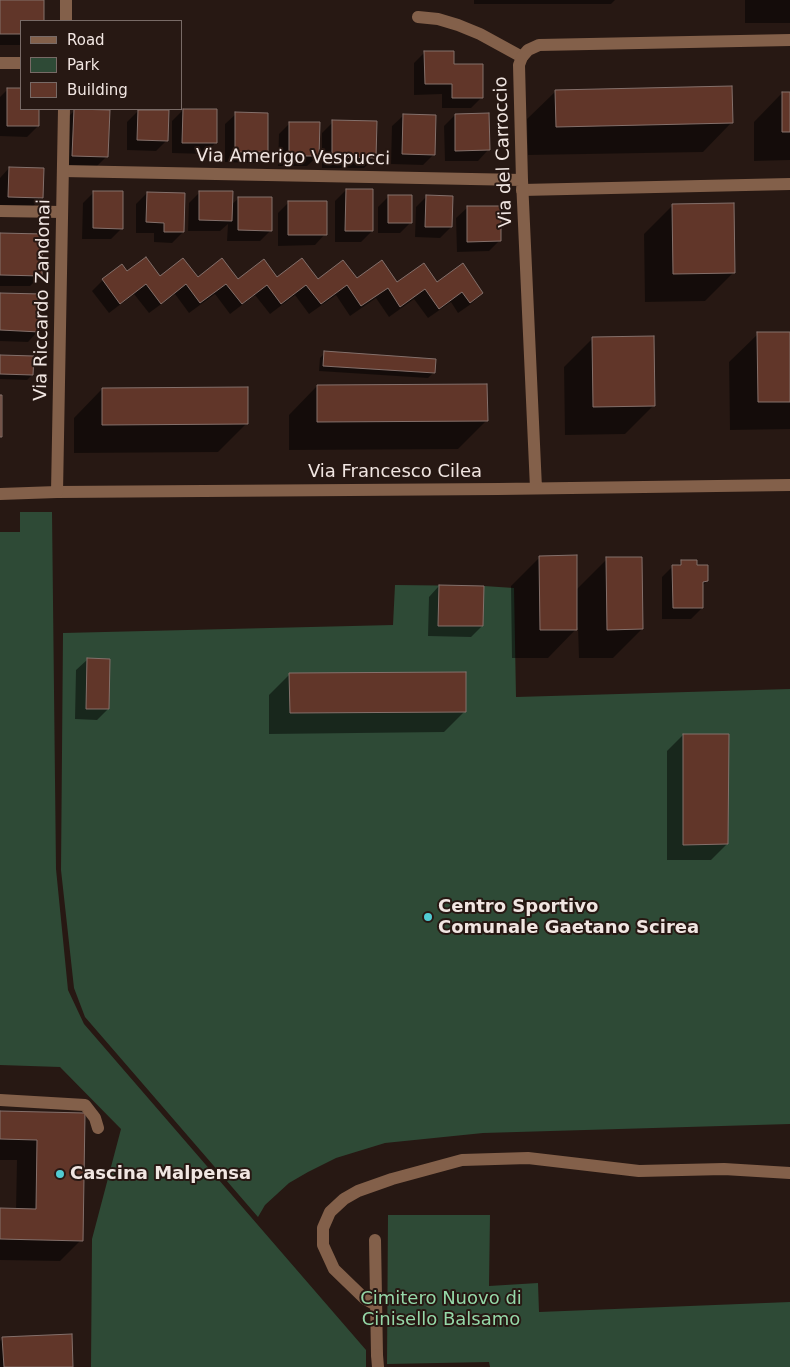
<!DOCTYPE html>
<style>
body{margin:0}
#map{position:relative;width:790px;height:1367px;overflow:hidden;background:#271813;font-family:"DejaVu Sans",sans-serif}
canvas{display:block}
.legend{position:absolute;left:20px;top:20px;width:162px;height:90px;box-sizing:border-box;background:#271813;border:1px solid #786a66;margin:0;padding:6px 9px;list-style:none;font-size:15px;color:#f1e6e2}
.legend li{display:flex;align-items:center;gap:10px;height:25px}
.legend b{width:25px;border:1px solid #786a66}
</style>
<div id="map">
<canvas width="790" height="1367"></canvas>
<ul class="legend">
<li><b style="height:6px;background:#83604a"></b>Road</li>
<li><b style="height:14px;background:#2e4a36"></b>Park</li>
<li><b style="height:14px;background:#613629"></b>Building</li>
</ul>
</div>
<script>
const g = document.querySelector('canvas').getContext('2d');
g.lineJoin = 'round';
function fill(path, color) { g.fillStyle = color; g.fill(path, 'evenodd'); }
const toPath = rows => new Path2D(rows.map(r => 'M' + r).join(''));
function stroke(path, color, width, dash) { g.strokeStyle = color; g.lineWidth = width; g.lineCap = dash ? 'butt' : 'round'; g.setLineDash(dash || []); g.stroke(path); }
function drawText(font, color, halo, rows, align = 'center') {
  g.font = font + ' "DejaVu Sans",sans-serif'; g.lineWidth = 4; g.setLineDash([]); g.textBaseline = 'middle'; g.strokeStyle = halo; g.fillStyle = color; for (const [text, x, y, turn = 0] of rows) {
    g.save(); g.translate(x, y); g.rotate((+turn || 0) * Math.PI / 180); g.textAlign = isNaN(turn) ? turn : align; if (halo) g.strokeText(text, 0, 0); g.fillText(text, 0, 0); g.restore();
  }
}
const green = toPath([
 [20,512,52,512,56,869,68,990,84,1024,366,1350,366,1367,91,1367,92,1239,121,1129,60,1067,0,1065,0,532,20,532],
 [395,585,484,586,514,588,516,697,790,689,790,1124,483,1133,385,1143,336,1158,308,1172,289,1183,265,1205,258,1217,85,1017,74,988,61,870,63,633,393,625],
 [388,1215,490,1215,489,1286,538,1283,539,1312,790,1302,790,1367,490,1367,489,1362,387,1364]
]);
const shadow = toPath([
 [0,0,43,0,43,21,21,21,21,45,0,45],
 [474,0,615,0,611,4,474,4],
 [745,0,790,0,790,23,745,23],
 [425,52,453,66,482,97,471,108,442,108,442,94,414,95,414,63],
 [8,89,21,90,21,109,38,109,38,126,27,137,0,136,0,97],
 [556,91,731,123,703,152,528,155,527,119],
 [782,93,790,93,790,160,754,161,754,122],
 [75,110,107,156,96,167,62,166,64,121],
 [183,110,215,143,205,154,172,153,172,121],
 [138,111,167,140,156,151,127,150,127,122],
 [236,114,267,152,256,163,225,162,225,124],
 [455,115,488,150,478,161,445,161,444,126],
 [403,116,434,154,423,165,391,164,392,126],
 [333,122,375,157,364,168,322,168,322,133],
 [290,123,318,156,307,166,278,166,279,134],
 [9,168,42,198,31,208,0,208,0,178],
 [346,190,372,231,361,242,335,242,335,201],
 [94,192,122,228,111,239,82,239,83,203],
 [200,192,231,205,239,198,271,230,260,241,227,241,228,224,220,231,188,231,189,203],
 [147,193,183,232,172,243,154,242,154,233,136,233,136,204],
 [389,196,411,222,400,233,378,233,378,207],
 [427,196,451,227,440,238,415,237,416,207],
 [289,202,325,234,315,245,278,246,278,213],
 [673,205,734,272,705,301,645,302,644,234],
 [467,208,500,240,489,251,457,252,456,218],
 [0,234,41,275,30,286,0,286],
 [122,266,127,273,160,277,238,280,277,279,357,280,397,283,437,284,482,293,471,304,458,313,451,302,428,318,414,299,389,317,376,298,350,316,336,295,309,314,295,295,270,314,255,295,230,314,215,294,189,313,175,294,149,313,134,294,109,313,92,291,103,280],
 [0,294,38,331,28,342,0,341],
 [790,333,790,429,730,430,729,362,758,334],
 [593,338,654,405,625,434,565,435,564,367],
 [325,353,434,360,433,373,428,378,319,371,320,358],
 [0,356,32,375,27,380,0,379],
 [317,386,486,421,458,449,289,450,289,415],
 [102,389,247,423,218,452,74,453,74,418],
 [540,557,576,590,607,559,642,629,613,658,579,658,578,627,548,658,512,658,511,586],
 [682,561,696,566,707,581,702,586,702,608,691,619,662,619,662,577,673,566,677,566],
 [439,586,482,626,471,637,428,636,429,597],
 [87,660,108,709,97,720,75,719,76,670],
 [290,674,465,711,444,732,269,734,269,695],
 [683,735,727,844,711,860,667,860,667,751],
 [0,1113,83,1114,81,1240,60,1261,0,1260,0,1210,16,1210,17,1160,0,1160],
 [3,1338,72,1367,0,1367,0,1341]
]);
const building = toPath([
 [0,0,44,0,44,21,21,21,21,34,0,34,0,0],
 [424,51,454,51,454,64,483,64,483,98,452,98,452,84,425,84,424,51],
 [732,86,733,123,556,127,555,90,732,86],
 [7,88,21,88,21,109,39,109,39,126,7,126,7,88],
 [782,92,790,92,790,132,782,132,782,92],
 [74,109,110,110,108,157,72,156,74,109],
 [183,109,217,109,217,143,182,143,183,109],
 [138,110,169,110,168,141,137,140,138,110],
 [235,112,268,113,268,152,235,152,235,112],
 [489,113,490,150,455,151,455,114,489,113],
 [403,114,436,115,435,155,402,154,403,114],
 [332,120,377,121,376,158,332,157,332,120],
 [289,122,320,122,319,156,289,156,289,122],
 [9,167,44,168,43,198,8,197,9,167],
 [346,189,373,189,373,231,345,231,346,189],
 [93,191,123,191,123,229,93,228,93,191],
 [199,191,233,191,232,221,199,220,199,191],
 [147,192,185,193,184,232,164,232,164,223,146,222,147,192],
 [388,195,412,195,412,223,388,223,388,195],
 [426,195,453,196,452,227,425,227,426,195],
 [238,197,272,197,272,231,238,230,238,197],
 [288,201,327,201,327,235,288,235,288,201],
 [734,203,735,273,673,274,672,204,734,203],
 [467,206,501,206,501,241,467,242,467,206],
 [0,233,43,234,42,276,0,275,0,233],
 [146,257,160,276,183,258,198,277,222,258,238,279,264,259,277,277,302,258,318,279,343,260,357,278,382,260,397,282,424,263,437,282,463,263,483,293,470,303,462,292,439,309,425,289,400,307,388,288,361,306,347,285,321,304,306,285,281,304,267,285,242,304,226,284,200,303,186,284,161,304,146,284,120,304,102,279,122,264,127,271,146,257],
 [0,293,41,294,40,332,0,330,0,293],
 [757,332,790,332,790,402,758,402,757,332],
 [654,336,655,406,593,407,592,337,654,336],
 [324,351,436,359,435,373,323,366,324,351],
 [0,355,34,356,33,375,0,374,0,355],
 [487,384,488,421,317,422,317,385,487,384],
 [248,387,248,424,102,425,102,388,248,387],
 [0,395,2,395,2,437,0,437,0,395],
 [577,555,577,630,540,630,539,556,577,555],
 [606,557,642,557,643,629,607,630,606,557],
 [681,560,697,560,697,565,708,565,708,581,703,582,703,608,673,608,672,565,681,565,681,560],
 [439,585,484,586,483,626,438,626,439,585],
 [87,658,110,659,109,709,86,709,87,658],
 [466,672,466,712,290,713,289,673,466,672],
 [683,734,729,734,728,844,683,845,683,734],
 [0,1111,85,1113,83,1241,0,1239,0,1208,36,1209,37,1140,0,1139,0,1111],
 [72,1334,73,1367,4,1367,2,1337,72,1334]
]);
const service = toPath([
 [418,17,438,19,458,25,480,34,522,57],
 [522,190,790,184],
 [0,1100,85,1105,95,1118,98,1128],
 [375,1240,377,1355],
 [376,1305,365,1299,334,1269,323,1245,323,1228,330,1212,344,1199,358,1191,392,1179,462,1160,528,1158,639,1171,724,1169,790,1173]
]);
const minor = toPath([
 [0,63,21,63],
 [63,171,522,180],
 [0,211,62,212],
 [536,488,522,180,519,65,522,57,528,50,539,45,790,40],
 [57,492,498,489,790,485],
 [377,1355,378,1367]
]);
const tertiary = toPath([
 [66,21,66,0],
 [0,494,57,492,64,109]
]);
const markers = [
 [428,917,5,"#51ccd3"],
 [60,1174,5,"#51ccd3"]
];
const streetNames = [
 ["Via del Carroccio",504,152,-92],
 ["Via Amerigo Vespucci",293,158,1],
 ["Via Riccardo Zandonai",43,300,-89],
 ["Via Francesco Cilea",395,472]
];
const poiNames = [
 ["Centro Sportivo",438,907],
 ["Comunale Gaetano Scirea",438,928],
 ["Cascina Malpensa",70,1174]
];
const parkNames = [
 ["Cimitero Nuovo di",441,1299],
 ["Cinisello Balsamo",441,1320]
];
fill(green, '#2e4a36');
fill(shadow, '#0007');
fill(building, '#613629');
stroke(building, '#84706b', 1);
stroke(service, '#83604a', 12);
stroke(minor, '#83604a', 12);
stroke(tertiary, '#83604a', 12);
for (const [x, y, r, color] of markers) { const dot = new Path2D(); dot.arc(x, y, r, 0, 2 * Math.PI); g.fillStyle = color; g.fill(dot); stroke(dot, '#271813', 2); }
drawText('18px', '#f1e6e2', '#271813', streetNames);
drawText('bold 18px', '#f1e6e2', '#271813', poiNames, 'left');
drawText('18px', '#95d8a8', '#271813', parkNames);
</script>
